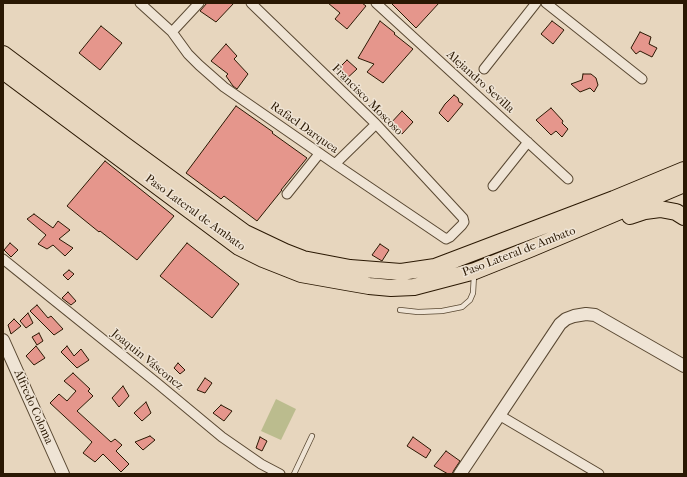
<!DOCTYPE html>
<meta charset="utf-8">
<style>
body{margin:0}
#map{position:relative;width:687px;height:477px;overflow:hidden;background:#e7d6be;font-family:"IM FELL French Canon",serif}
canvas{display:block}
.frame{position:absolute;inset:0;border:4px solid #2a1803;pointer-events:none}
</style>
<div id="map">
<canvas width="687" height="477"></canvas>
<div class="frame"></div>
</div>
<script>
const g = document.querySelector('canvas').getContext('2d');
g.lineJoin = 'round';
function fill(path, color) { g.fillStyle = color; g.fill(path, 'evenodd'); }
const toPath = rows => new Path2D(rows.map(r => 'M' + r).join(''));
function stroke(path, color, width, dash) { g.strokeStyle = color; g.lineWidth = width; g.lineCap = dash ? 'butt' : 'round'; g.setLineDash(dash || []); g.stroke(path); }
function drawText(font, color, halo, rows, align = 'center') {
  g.font = font + ' "IM FELL French Canon",serif'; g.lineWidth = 3; g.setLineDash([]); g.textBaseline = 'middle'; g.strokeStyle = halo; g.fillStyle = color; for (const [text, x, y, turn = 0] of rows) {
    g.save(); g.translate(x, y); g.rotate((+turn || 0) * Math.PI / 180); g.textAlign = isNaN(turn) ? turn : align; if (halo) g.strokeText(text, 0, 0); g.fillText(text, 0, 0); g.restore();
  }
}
const green = toPath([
 [276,399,296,409,281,440,261,431]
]);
const building = toPath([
 [207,3,234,3,216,22,200,11,207,3],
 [328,3,362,3,366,6,347,29,335,19,340,13,328,3],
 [391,3,439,3,416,28,391,3],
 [380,21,395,33,394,34,413,49,383,83,367,72,374,64,358,58,380,21],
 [552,21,564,30,553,44,541,34,552,21],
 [101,26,122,43,100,70,79,53,101,26],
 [640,32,651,37,649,44,657,48,652,57,640,51,636,54,631,48,640,32],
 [226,44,237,56,234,59,248,74,237,89,233,86,226,76,228,74,211,61,226,44],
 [347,60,357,69,343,82,335,72,347,60],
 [583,74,591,74,596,78,598,85,594,92,590,88,580,92,571,84,582,80,583,74],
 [454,95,458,98,459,102,463,104,448,122,439,113,445,104,454,95],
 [236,106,273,132,272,133,307,158,281,190,282,190,257,221,224,196,221,199,186,173,236,106],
 [551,108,563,121,562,123,568,129,562,137,556,131,551,135,536,120,551,108],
 [402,111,413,122,402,134,390,124,402,111],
 [105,161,174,216,137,260,100,231,99,232,67,206,105,161],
 [34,214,53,228,58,221,70,230,59,239,73,248,65,256,53,245,47,249,38,244,46,235,27,219,34,214],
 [10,243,18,250,11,257,4,250,10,243],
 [187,243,239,284,212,318,160,276,187,243],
 [380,244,389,250,382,261,372,255,380,244],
 [69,270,74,274,68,280,63,275,69,270],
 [68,292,76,301,71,305,62,298,68,292],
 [37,305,48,318,51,316,63,329,54,335,30,311,37,305],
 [28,313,33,323,26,328,20,321,28,313],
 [14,319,21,326,11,334,8,325,14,319],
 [39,333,43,341,37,345,32,337,39,333],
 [36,346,45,358,34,365,26,356,36,346],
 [67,346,74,356,81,349,89,360,77,368,61,352,67,346],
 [178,363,185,370,180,374,174,368,178,363],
 [73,373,90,389,88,391,93,396,77,411,111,442,115,439,122,445,116,451,129,464,121,472,103,454,95,462,83,453,92,442,50,403,59,394,67,401,76,391,64,381,73,373],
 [205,378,212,383,205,393,197,390,205,378],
 [123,386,129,396,119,407,112,398,123,386],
 [146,402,151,413,142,421,134,413,146,402],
 [221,405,232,411,224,421,213,413,221,405],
 [150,436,155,440,143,450,135,442,150,436],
 [260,437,267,441,262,451,256,448,260,437],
 [413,437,431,450,426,458,407,446,413,437],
 [446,451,460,461,454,470,452,474,448,474,434,466,446,451]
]);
const service = toPath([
 [400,310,418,312,442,311,462,307,470,300,473,293,474,275],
 [294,474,312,436]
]);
const minor = toPath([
 [140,3,172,32,188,54,199,65,224,87,335,164,443,237,446,239,450,237,462,225,464,222,463,218,376,124,251,3],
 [376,3,568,179],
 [546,3,642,79],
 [172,32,199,3],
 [484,69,536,3],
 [335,164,376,124],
 [493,186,528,142],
 [287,194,319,154],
 [3,259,157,383,222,437,261,464,280,474],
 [499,415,599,474]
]);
const tertiary = toPath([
 [3,340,63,474],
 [460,474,560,324,566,319,574,316,586,314,595,315,684,366]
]);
const trunk = toPath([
 [3,54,123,144,245,233,285,252,303,259,350,268,401,272,435,267,614,199,684,170],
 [3,71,239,247,263,259,301,274,346,282,369,286,391,288,414,287,475,271,530,249,684,184],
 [630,216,645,211,660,209,676,212,684,217]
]);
const streetNames = [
 ["Alejandro Sevilla",480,82,42],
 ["Francisco Moscoso",367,100,45],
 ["Rafael Darquea",304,128,35],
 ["Paso Lateral de Ambato",195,213,36],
 ["Paso Lateral de Ambato",519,252,-21],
 ["Joaquin Vásconez",147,360,39],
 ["Alfredo Coloma",33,407,66]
];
fill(green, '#bbbc8e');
fill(building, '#e5968c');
stroke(building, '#2a1803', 1);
stroke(service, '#594832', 6);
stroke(minor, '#594832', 11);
stroke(tertiary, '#594832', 14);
stroke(trunk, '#2a1803', 18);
stroke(service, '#efe4d5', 4.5);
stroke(minor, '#efe4d5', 9);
stroke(tertiary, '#efe4d5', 12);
stroke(trunk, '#e7d6be', 16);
drawText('12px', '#2a1803', '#efe4d5', streetNames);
</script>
